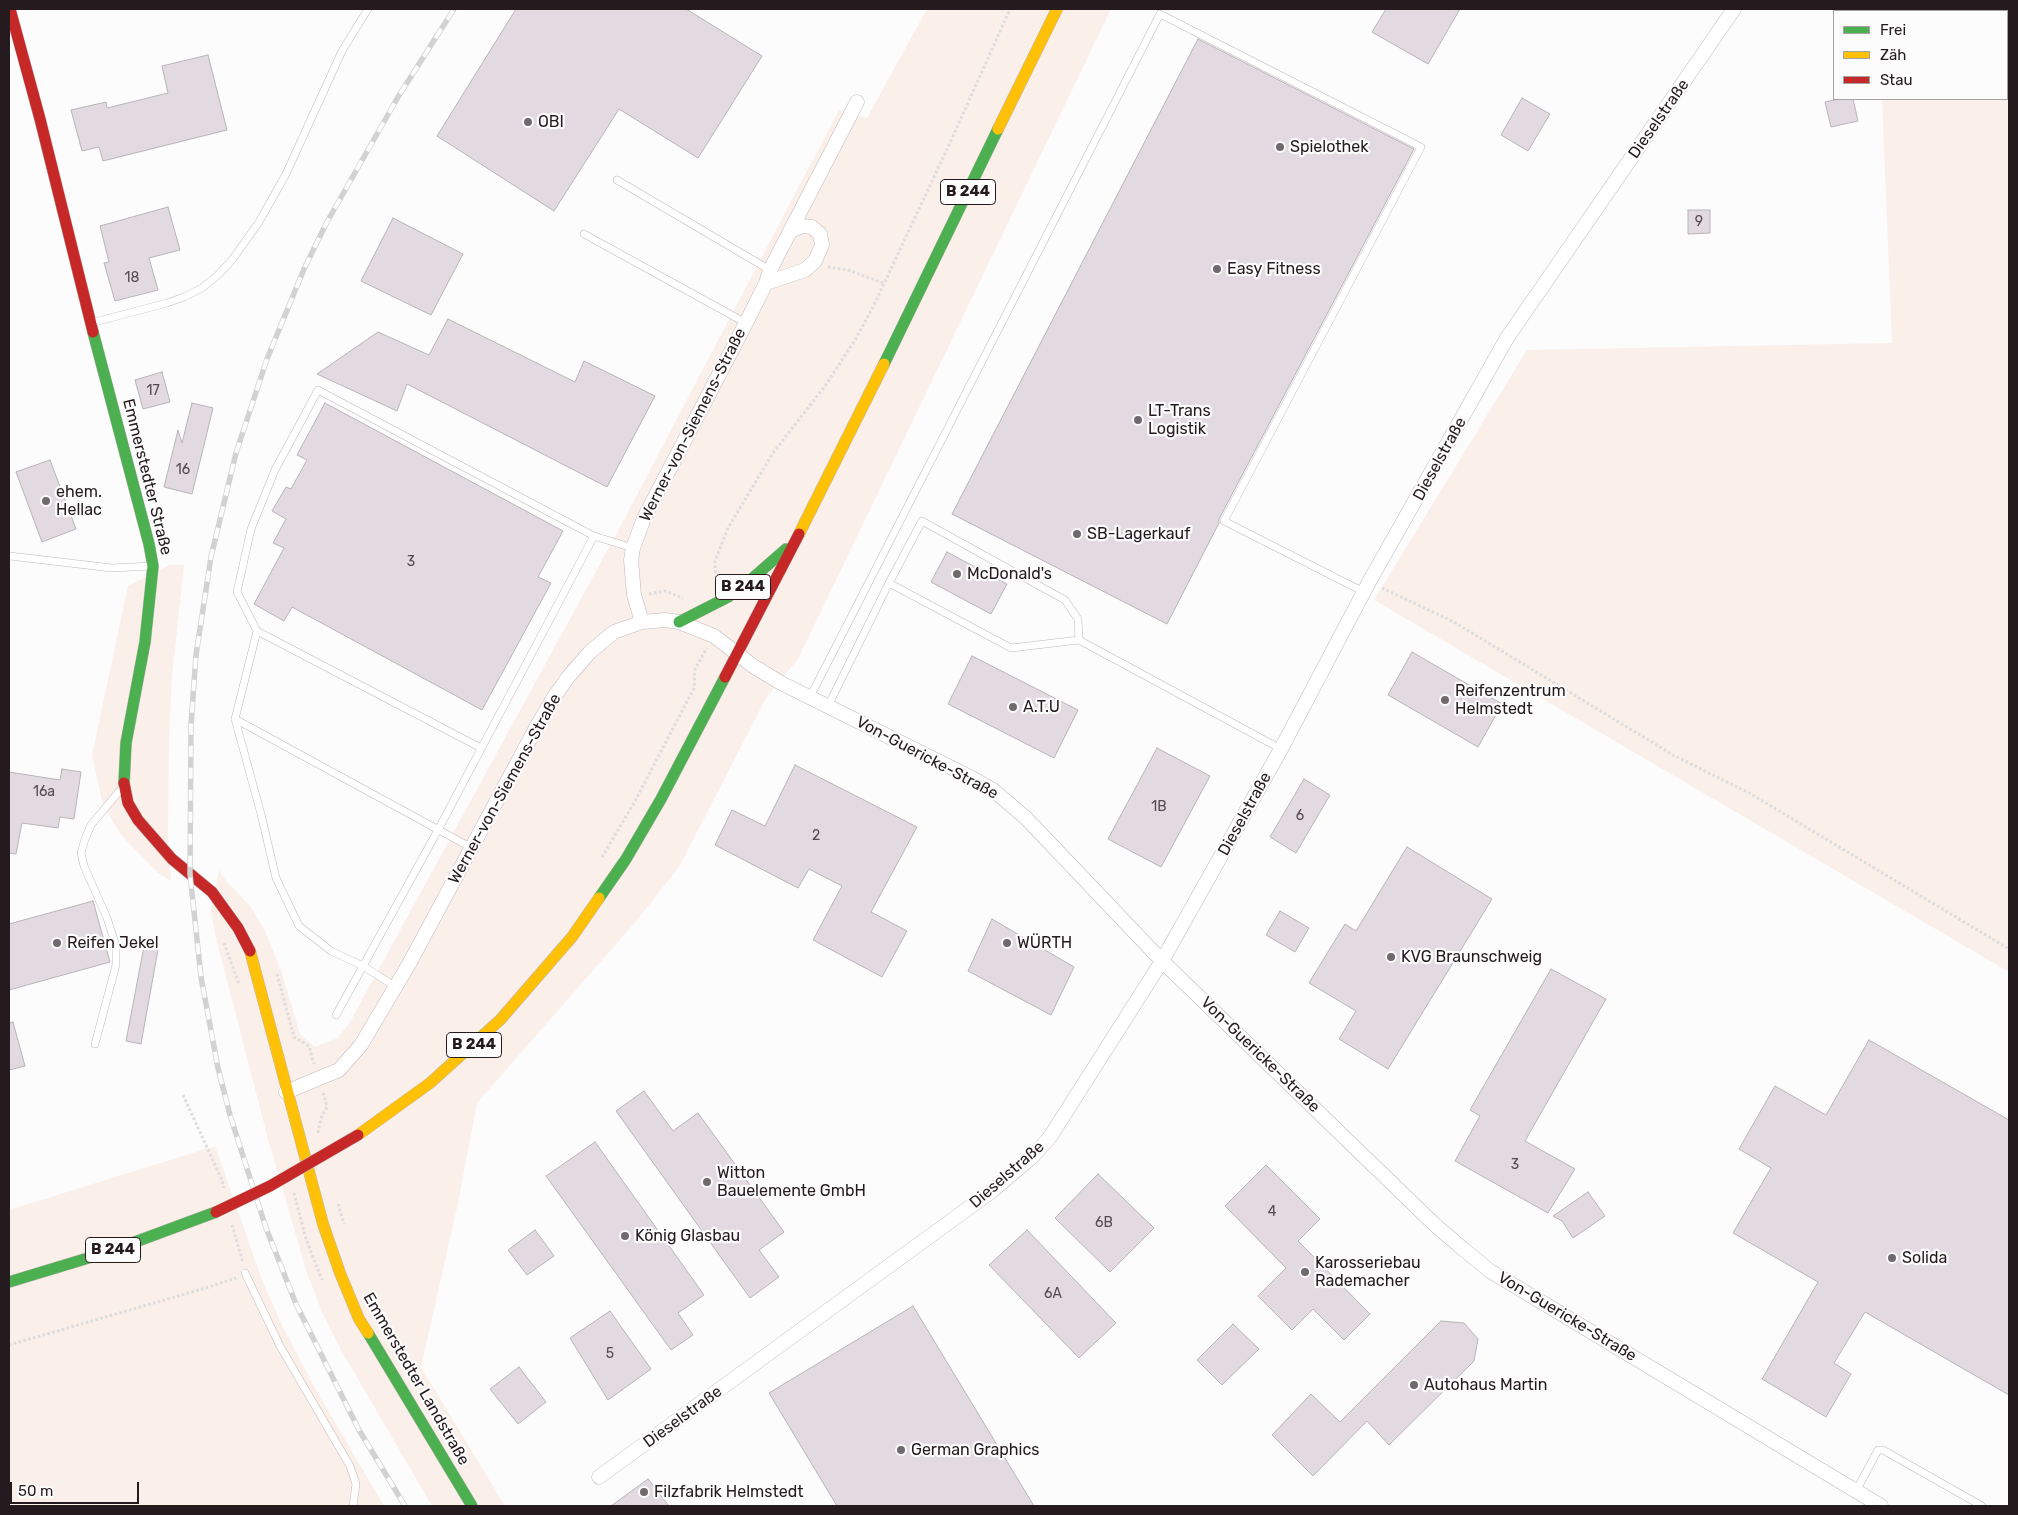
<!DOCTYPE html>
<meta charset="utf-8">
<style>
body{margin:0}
#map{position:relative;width:2018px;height:1515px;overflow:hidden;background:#fcfcfc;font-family:Rubik,sans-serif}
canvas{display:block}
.frame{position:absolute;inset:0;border:10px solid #251a1e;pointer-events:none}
.legend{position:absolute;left:1833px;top:10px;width:175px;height:90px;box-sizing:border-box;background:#fcfcfc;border:1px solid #a6a2a3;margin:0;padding:6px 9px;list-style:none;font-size:15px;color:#251a1e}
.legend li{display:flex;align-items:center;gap:10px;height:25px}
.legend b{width:25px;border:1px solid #a6a2a3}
.scale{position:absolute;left:10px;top:1482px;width:129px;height:22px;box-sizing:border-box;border:2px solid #251a1e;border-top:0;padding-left:6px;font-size:15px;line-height:18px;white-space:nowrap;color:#251a1e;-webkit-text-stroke:4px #fcfcfc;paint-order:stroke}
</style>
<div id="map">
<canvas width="2018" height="1515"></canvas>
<div class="frame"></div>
<ul class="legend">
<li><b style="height:6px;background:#4caf50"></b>Frei</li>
<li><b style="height:6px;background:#ffc107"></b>Zäh</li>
<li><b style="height:6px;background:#c62828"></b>Stau</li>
</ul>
<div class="scale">50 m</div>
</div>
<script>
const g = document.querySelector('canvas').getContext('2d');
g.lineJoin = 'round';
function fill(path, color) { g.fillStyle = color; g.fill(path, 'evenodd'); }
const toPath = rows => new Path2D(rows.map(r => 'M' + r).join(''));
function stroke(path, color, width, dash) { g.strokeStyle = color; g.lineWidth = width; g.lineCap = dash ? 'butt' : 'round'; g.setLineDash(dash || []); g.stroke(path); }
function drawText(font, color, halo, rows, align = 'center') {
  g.font = font + ' Rubik,sans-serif'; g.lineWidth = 4.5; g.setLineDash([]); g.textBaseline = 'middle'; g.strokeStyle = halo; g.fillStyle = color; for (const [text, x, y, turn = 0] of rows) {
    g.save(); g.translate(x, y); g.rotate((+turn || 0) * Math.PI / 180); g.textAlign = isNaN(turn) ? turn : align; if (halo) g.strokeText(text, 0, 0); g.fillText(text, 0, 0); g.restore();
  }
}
const green = toPath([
 [927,9,1111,9,798,659,766,698,679,867,638,919,477,1103,458,1203,421,1367,505,1506,432,1506,341,1350,322,1312,306,1270,268,1139,215,934,211,910,219,870,227,882,251,907,265,931,282,973,300,1034,315,1047,338,1038,350,1022,618,531,839,110,867,118],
 [1878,9,2009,9,2009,972,1374,600,1527,350,1892,343,1882,99,2007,99,2007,11,1878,11],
 [169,565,184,565,172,676,169,739,168,834,171,881,157,872,121,835,103,805,92,755,128,586],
 [215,1146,262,1280,281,1323,316,1390,384,1506,9,1506,9,1210]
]);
const building = toPath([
 [516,9,686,9,762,56,698,158,619,109,554,211,437,136,516,9],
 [1386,9,1460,9,1428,64,1372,32,1386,9],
 [1198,39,1414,149,1219,519,1219,523,1167,624,952,514,1198,39],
 [208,55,227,130,103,161,99,147,82,151,71,110,106,102,107,108,168,93,162,66,208,55],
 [1522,98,1550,114,1528,151,1501,135,1522,98],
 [1839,99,1853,99,1858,121,1831,127,1825,102,1839,99],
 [168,207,180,250,149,258,158,290,115,301,104,263,109,262,100,226,168,207],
 [1688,210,1710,210,1710,233,1688,234,1688,210],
 [393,218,463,254,431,315,361,281,393,218],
 [448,319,575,382,584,361,655,396,607,487,407,384,397,411,317,374,378,332,429,355,448,319],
 [162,372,170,402,143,409,135,380,162,372],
 [192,403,213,408,192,494,164,487,178,430,182,443,192,403],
 [325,403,563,531,538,577,551,583,482,710,292,607,284,621,254,604,284,548,273,543,286,519,272,511,286,487,291,489,307,460,297,455,325,403],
 [50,460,76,529,42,542,16,472,50,460],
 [947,552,1007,584,991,614,931,582,947,552],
 [1412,652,1502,704,1478,747,1388,695,1412,652],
 [972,656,1078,710,1054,758,948,704,972,656],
 [1157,748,1210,776,1161,867,1108,839,1157,748],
 [795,765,917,827,871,912,907,931,882,977,813,940,842,886,809,869,798,888,715,845,732,810,765,826,795,765],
 [62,769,81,772,74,819,60,817,58,828,22,823,16,854,9,853,9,772,60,780,62,769],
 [1304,779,1330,795,1296,853,1270,837,1304,779],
 [1407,847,1492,899,1388,1069,1339,1039,1356,1011,1309,983,1345,924,1356,931,1407,847],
 [93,901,110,962,9,990,9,924,93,901],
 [1280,911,1309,928,1295,952,1266,935,1280,911],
 [992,919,1074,967,1051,1015,968,971,992,919],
 [145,941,159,944,141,1044,126,1041,145,941],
 [1551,969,1606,999,1525,1141,1575,1169,1548,1213,1455,1161,1480,1116,1470,1110,1551,969],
 [13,1022,25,1066,9,1070,9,1023,13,1022],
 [1869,1040,2009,1120,2009,1395,1865,1312,1834,1363,1851,1374,1826,1417,1762,1379,1818,1282,1733,1233,1771,1168,1739,1149,1775,1086,1826,1115,1869,1040],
 [644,1091,673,1131,698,1113,784,1232,759,1250,779,1277,750,1298,616,1111,644,1091],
 [595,1142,704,1295,678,1313,693,1335,671,1350,546,1176,595,1142],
 [1266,1165,1320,1219,1298,1241,1370,1314,1344,1340,1313,1309,1292,1330,1258,1296,1286,1268,1225,1206,1266,1165],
 [1098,1174,1154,1228,1110,1272,1055,1218,1098,1174],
 [1588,1192,1605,1216,1573,1238,1562,1221,1553,1216,1588,1192],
 [535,1230,554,1256,527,1275,508,1250,535,1230],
 [1027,1230,1116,1323,1079,1358,989,1265,1027,1230],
 [913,1306,1034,1506,837,1506,769,1393,913,1306],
 [610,1311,651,1369,608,1400,570,1338,610,1311],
 [1441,1321,1464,1323,1478,1339,1474,1361,1389,1445,1367,1421,1313,1476,1272,1435,1311,1394,1340,1422,1441,1321],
 [1233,1324,1259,1349,1222,1385,1197,1360,1233,1324],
 [519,1367,546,1402,518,1424,490,1389,519,1367],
 [648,1479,669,1506,611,1506,648,1479]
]);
const path = toPath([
 [828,267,848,270,883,283],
 [720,582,715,570,715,561,728,528,773,453,825,386,855,340,873,307,949,145,1010,9],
 [1382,588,1454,622,1673,755,1751,794,2009,949],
 [649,594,665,591,683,598],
 [602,857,634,803,694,688,695,669,707,648],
 [224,943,239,984],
 [277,974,294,1037,309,1046,314,1064],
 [183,1095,222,1180,224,1188],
 [318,1133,321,1118,327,1107,323,1092],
 [294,1193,306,1239,322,1280],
 [338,1204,344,1224],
 [232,1225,243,1263],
 [9,1345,209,1287,236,1278]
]);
const lane = toPath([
 [617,180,770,270],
 [584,234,746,323],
 [91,323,167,303,184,297,202,288,218,275,232,260,259,222,286,174,342,51,368,9],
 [10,556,112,568,152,566],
 [889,583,922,521,1065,600,1078,619,1079,640],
 [257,631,481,748],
 [810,697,1160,14,1421,147,1224,521,1364,592],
 [828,706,889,583,1011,648,1079,640,1281,749],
 [235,719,472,848],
 [396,987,363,966,331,951,299,926,276,878,261,814,235,719,257,631,237,592,251,529,275,470,318,390,594,536,633,548],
 [336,1015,438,830,594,536],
 [95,1044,116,965,116,946,107,918,84,866,81,853,85,839,91,825,122,788],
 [245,1273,280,1346,350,1466,356,1484,353,1506],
 [1856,1491,1878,1450,1883,1450,1982,1506]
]);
const street = toPath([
 [766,283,805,270,815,261,822,245,820,234,812,227,802,226,791,231],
 [642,622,634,595,631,560,633,548,644,518,746,323,766,283,770,270,857,102],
 [286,1092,339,1070,361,1045,409,964,537,726,554,697,569,676,590,652,614,632,642,622,665,620,679,622,714,636,753,666,781,683,972,778,993,790,1026,818,1162,961,1434,1224,1463,1249,1490,1271,1881,1506],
 [599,1477,992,1191,1032,1157,1050,1137,1162,961,1281,749,1369,582,1507,338,1734,9]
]);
const fast = toPath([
 [93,332,149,544,153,566,145,642,126,743,124,783],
 [884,364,998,129],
 [679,622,728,597,746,584,786,549],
 [599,898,626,859,661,799,725,677],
 [9,1282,108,1252,216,1212],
 [368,1333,472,1506]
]);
const slow = toPath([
 [998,129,1057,9],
 [799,534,884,364],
 [250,951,323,1224,340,1273,359,1319,368,1333],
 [358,1135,430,1083,500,1020,572,937,599,898]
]);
const jam = toPath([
 [10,9,40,119,93,332],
 [725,677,799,534],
 [124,783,128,803,138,820,172,859,212,892,238,928,250,951]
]);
const rail = toPath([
 [405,1506,359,1430,296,1304,266,1228,230,1115,218,1068,201,977,190,874,191,725,196,655,211,557,236,453,267,359,304,269,327,222,398,97,454,9]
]);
const jamBridge = toPath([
 [216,1212,270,1186,358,1135]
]);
const markers = [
 [528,122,5,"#70696c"],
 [1280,147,5,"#70696c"],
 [1217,269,5,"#70696c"],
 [1138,420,5,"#70696c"],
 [46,501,5,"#70696c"],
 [1077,534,5,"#70696c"],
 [957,574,5,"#70696c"],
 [1445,700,5,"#70696c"],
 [1013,707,5,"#70696c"],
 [57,943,5,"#70696c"],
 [1007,943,5,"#70696c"],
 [1391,957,5,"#70696c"],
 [707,1182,5,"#70696c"],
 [625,1236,5,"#70696c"],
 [1892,1258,5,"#70696c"],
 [1305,1272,5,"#70696c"],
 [1414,1385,5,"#70696c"],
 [901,1450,5,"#70696c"],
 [644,1492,5,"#70696c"]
];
const numberNames = [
 ["9",1699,222],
 ["18",132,278],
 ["17",153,391],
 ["16",183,470],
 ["3",411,562],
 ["16a",44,792],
 ["1B",1159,807],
 ["6",1300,816],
 ["2",816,836],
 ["3",1515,1165],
 ["4",1272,1212],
 ["6B",1104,1223],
 ["6A",1053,1294],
 ["5",610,1354]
];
const shields = [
 [968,192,55],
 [743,587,55],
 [474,1045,55],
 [113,1250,55]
];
const shieldNames = [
 ["B 244",968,192],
 ["B 244",743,587],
 ["B 244",474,1045],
 ["B 244",113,1250]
];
const streetNames = [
 ["Dieselstraße",1659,119,-55],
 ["Werner-von-Siemens-Straße",693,425,-63],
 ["Dieselstraße",1440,459,-61],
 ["Emmerstedter Straße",147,477,76],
 ["Von-Guericke-Straße",927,758,28],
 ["Werner-von-Siemens-Straße",505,789,-61],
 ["Dieselstraße",1245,814,-61],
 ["Von-Guericke-Straße",1260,1055,44],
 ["Dieselstraße",1007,1175,-41],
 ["Von-Guericke-Straße",1567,1317,31],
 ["Emmerstedter Landstraße",416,1379,60],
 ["Dieselstraße",683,1417,-36]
];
const poiNames = [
 ["OBI",538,122],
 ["Spielothek",1290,147],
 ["Easy Fitness",1227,269],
 ["LT-Trans",1148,411],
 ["Logistik",1148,429],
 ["ehem.",56,492],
 ["Hellac",56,510],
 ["SB-Lagerkauf",1087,534],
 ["McDonald's",967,574],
 ["Reifenzentrum",1455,691],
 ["Helmstedt",1455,709],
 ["A.T.U",1023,707],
 ["Reifen Jekel",67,943],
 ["WÜRTH",1017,943],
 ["KVG Braunschweig",1401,957],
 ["Witton",717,1173],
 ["Bauelemente GmbH",717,1191],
 ["König Glasbau",635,1236],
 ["Solida",1902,1258],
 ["Karosseriebau",1315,1263],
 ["Rademacher",1315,1281],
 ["Autohaus Martin",1424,1385],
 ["German Graphics",911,1450],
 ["Filzfabrik Helmstedt",654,1492]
];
fill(green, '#fbefea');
fill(building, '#e2d9e1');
stroke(building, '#b8b4b7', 1);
stroke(lane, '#bfb9bb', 8);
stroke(street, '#bfb9bb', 15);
stroke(fast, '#bfb9bb', 12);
stroke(slow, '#bfb9bb', 12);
stroke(jam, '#bfb9bb', 12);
stroke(path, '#dcdcdc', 3, [2.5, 2.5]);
stroke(lane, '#fff', 7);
stroke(street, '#fff', 14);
stroke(fast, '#4caf50', 11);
stroke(slow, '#ffc107', 11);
stroke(jam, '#c62828', 11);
stroke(rail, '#d2d2d2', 5.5);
stroke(rail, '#fcfcfc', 4, [11]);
stroke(jamBridge, '#cac3c3', 12, []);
stroke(jamBridge, '#c62828', 11);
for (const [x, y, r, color] of markers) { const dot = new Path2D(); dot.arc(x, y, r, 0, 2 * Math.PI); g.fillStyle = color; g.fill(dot); stroke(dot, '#fcfcfc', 2); }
drawText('14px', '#544a4f', null, numberNames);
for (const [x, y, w] of shields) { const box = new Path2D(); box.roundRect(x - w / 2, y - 12.5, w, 25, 4); g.fillStyle = '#fcfcfc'; g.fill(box); stroke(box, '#251a1e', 1); }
drawText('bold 15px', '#251a1e', null, shieldNames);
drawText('16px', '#251a1e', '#fcfcfc', streetNames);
drawText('16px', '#251a1e', '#fcfcfc', poiNames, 'left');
</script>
